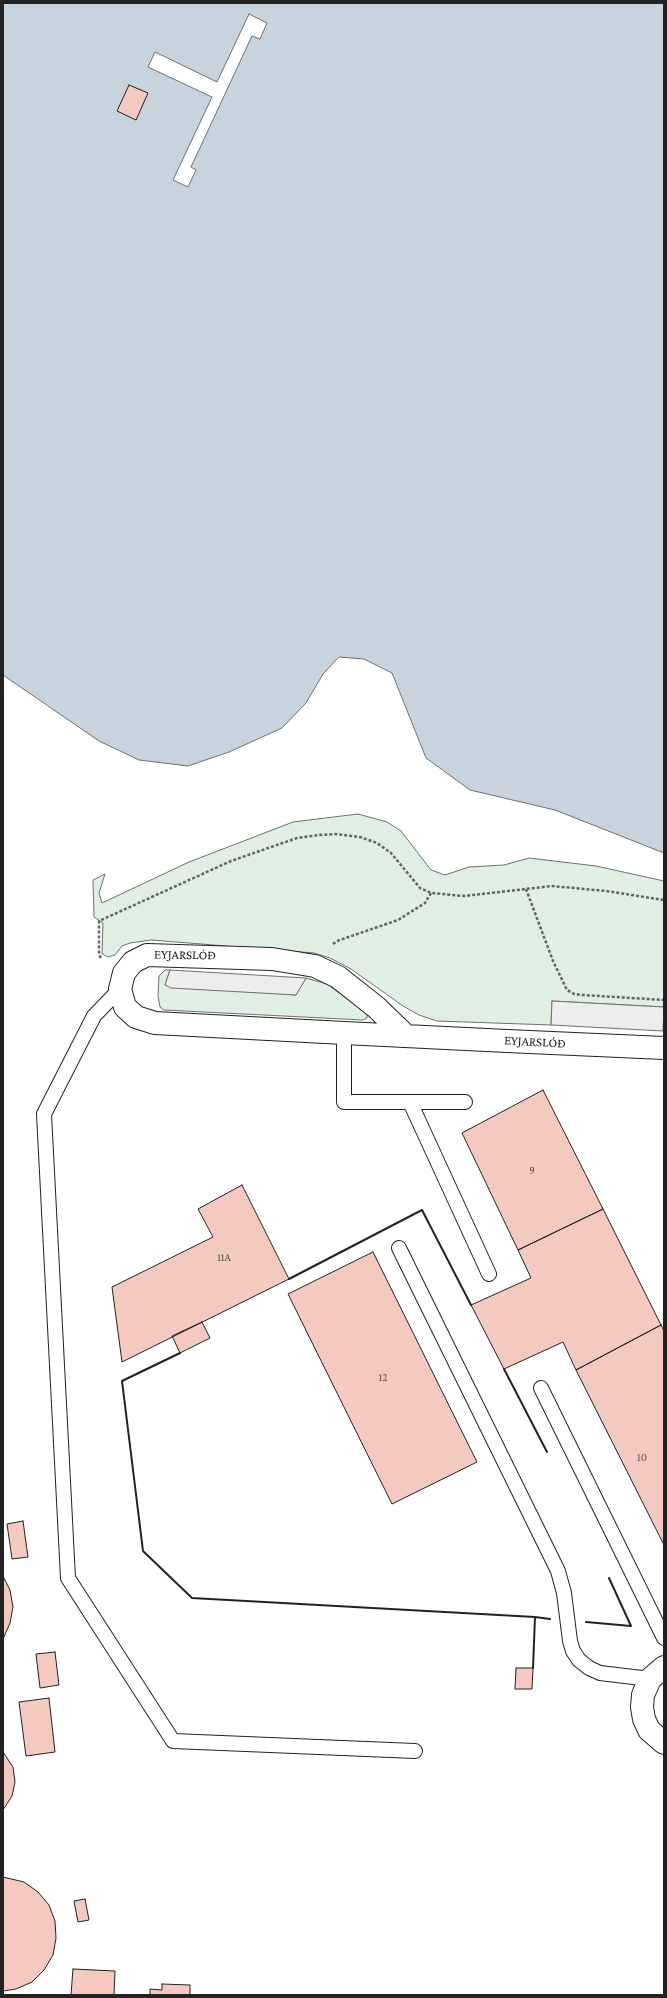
<!DOCTYPE html>
<meta charset="utf-8">
<style>
body{margin:0}
#map{position:relative;width:667px;height:1998px;overflow:hidden;background:#fff;font-family:"Crimson Pro",serif}
canvas{display:block}
.frame{position:absolute;inset:0;border:4px solid #222;pointer-events:none}
</style>
<div id="map">
<canvas width="667" height="1998"></canvas>
<div class="frame"></div>
</div>
<script>
const g = document.querySelector('canvas').getContext('2d');
g.lineJoin = 'round';
function fill(path, color) { g.fillStyle = color; g.fill(path, 'evenodd'); }
const toPath = rows => new Path2D(rows.map(r => 'M' + r).join(''));
function stroke(path, color, width, dash) { g.strokeStyle = color; g.lineWidth = width; g.lineCap = dash ? 'butt' : 'round'; g.setLineDash(dash || []); g.stroke(path); }
function drawText(font, color, halo, rows, align = 'center') {
  g.font = font + ' "Crimson Pro",serif'; g.lineWidth = 3; g.setLineDash([]); g.textBaseline = 'middle'; g.strokeStyle = halo; g.fillStyle = color; for (const [text, x, y, turn = 0] of rows) {
    g.save(); g.translate(x, y); g.rotate((+turn || 0) * Math.PI / 180); g.textAlign = isNaN(turn) ? turn : align; if (halo) g.strokeText(text, 0, 0); g.fillText(text, 0, 0); g.restore();
  }
}
const green = toPath([
 [358,814,387,822,401,831,431,870,445,875,469,867,504,865,529,858,596,866,664,881,664,1007,552,1001,551,1025,437,1021,419,1015,403,1006,351,969,330,958,314,953,151,940,130,943,122,946,115,955,108,957,102,954,103,923,94,917,93,880,105,874,99,893,102,903,189,862,293,822,358,814],
 [165,970,170,970,165,985,296,995,306,978,327,984,367,1013,367,1018,363,1020,164,1010,160,1007,158,996,159,976,165,970]
]);
const parking = toPath([
 [170,970,306,978,296,995,171,988,165,985,170,970],
 [552,1001,664,1007,663,1031,551,1025,552,1001]
]);
const water = toPath([
 [3,3,664,3,664,853,555,810,470,790,426,758,392,673,364,659,339,657,323,674,306,703,282,728,229,752,188,766,139,760,99,741,3,675,3,3]
]);
const pier = toPath([
 [249,14,267,23,260,39,252,36,191,167,196,170,188,187,173,180,212,97,148,67,155,52,217,82,249,14]
]);
const building = toPath([
 [129,85,148,93,136,120,117,111,129,85],
 [543,1090,603,1209,518,1250,462,1133,543,1090],
 [242,1185,289,1279,122,1362,112,1287,213,1237,198,1209,242,1185],
 [603,1209,661,1325,576,1370,563,1342,504,1369,471,1305,531,1278,518,1250,603,1209],
 [373,1252,477,1462,392,1504,288,1294,373,1252],
 [202,1322,210,1338,180,1353,172,1336,202,1322],
 [661,1325,664,1331,664,1545,576,1370,661,1325],
 [23,1521,28,1557,12,1559,7,1524,23,1521],
 [3,1576,10,1590,13,1607,10,1623,3,1639,3,1576],
 [55,1652,59,1685,40,1688,36,1654,55,1652],
 [516,1668,533,1668,532,1689,515,1689,516,1668],
 [49,1698,55,1752,26,1756,19,1702,49,1698],
 [3,1752,13,1767,15,1782,12,1796,3,1810,3,1752],
 [3,1877,24,1882,38,1892,49,1905,55,1921,56,1938,53,1955,44,1970,32,1982,16,1989,3,1991,3,1877],
 [85,1899,89,1920,78,1922,74,1901,85,1899],
 [73,1969,115,1971,114,1995,71,1995,73,1969],
 [162,1984,190,1985,190,1995,150,1995,150,1989,162,1990,162,1984]
]);
const path = toPath([
 [526,889,553,961,567,990,574,994,583,995,664,1000],
 [333,944,337,941,398,920,425,903,431,893],
 [101,958,99,955,99,921,231,861,297,838,319,835,336,834,360,837,377,843,391,853,420,888,431,893,464,896,552,886,606,891,664,900]
]);
const service = toPath([
 [120,989,94,1016,44,1114,68,1578,173,1741,415,1751],
 [344,1033,344,1102,465,1102],
 [410,1102,489,1274],
 [399,1248,558,1571,564,1593,570,1641,573,1651,579,1660,589,1668,600,1673,650,1679],
 [541,1388,664,1638]
]);
const minor = toPath([
 [406,1036,376,1007,338,977,315,966,272,959,147,955,133,962,124,973,120,989,125,1007,136,1017,155,1023,344,1033,507,1041,664,1048]
]);
const tertiary = toPath([
 [664,1667,650,1679,643,1695,642,1707,644,1719,649,1730,664,1743]
]);
const wall = toPath([
 [289,1279,422,1210,471,1305],
 [180,1353,122,1381,143,1551,192,1598,535,1617],
 [504,1369,547,1452],
 [586,1622,631,1626,609,1578],
 [533,1668,535,1617,550,1619]
]);
const numberNames = [
 ["9",532,1171],
 ["11A",224,1258],
 ["12",383,1378],
 ["10",642,1458]
];
const streetNames = [
 ["EYJARSLÓÐ",185,955,1],
 ["EYJARSLÓÐ",535,1042,3]
];
fill(green, '#e0efe3');
stroke(green, '#6f6f6f', 1);
fill(parking, '#ededed');
stroke(parking, '#6f6f6f', 1);
fill(water, '#c7d3dd');
stroke(water, '#6f6f6f', 1);
fill(pier, '#fff');
stroke(pier, '#6f6f6f', 1);
fill(building, '#f3c9c0');
stroke(building, '#222', 1);
stroke(service, '#222', 16);
stroke(minor, '#222', 24);
stroke(tertiary, '#222', 24);
stroke(path, '#646464', 2.5, [3, 2]);
stroke(service, '#fff', 14);
stroke(minor, '#fff', 22);
stroke(tertiary, '#fff', 22);
stroke(wall, '#222', 2);
drawText('11px', '#564c4a', null, numberNames);
drawText('13px', '#222', '#fff', streetNames);
</script>
